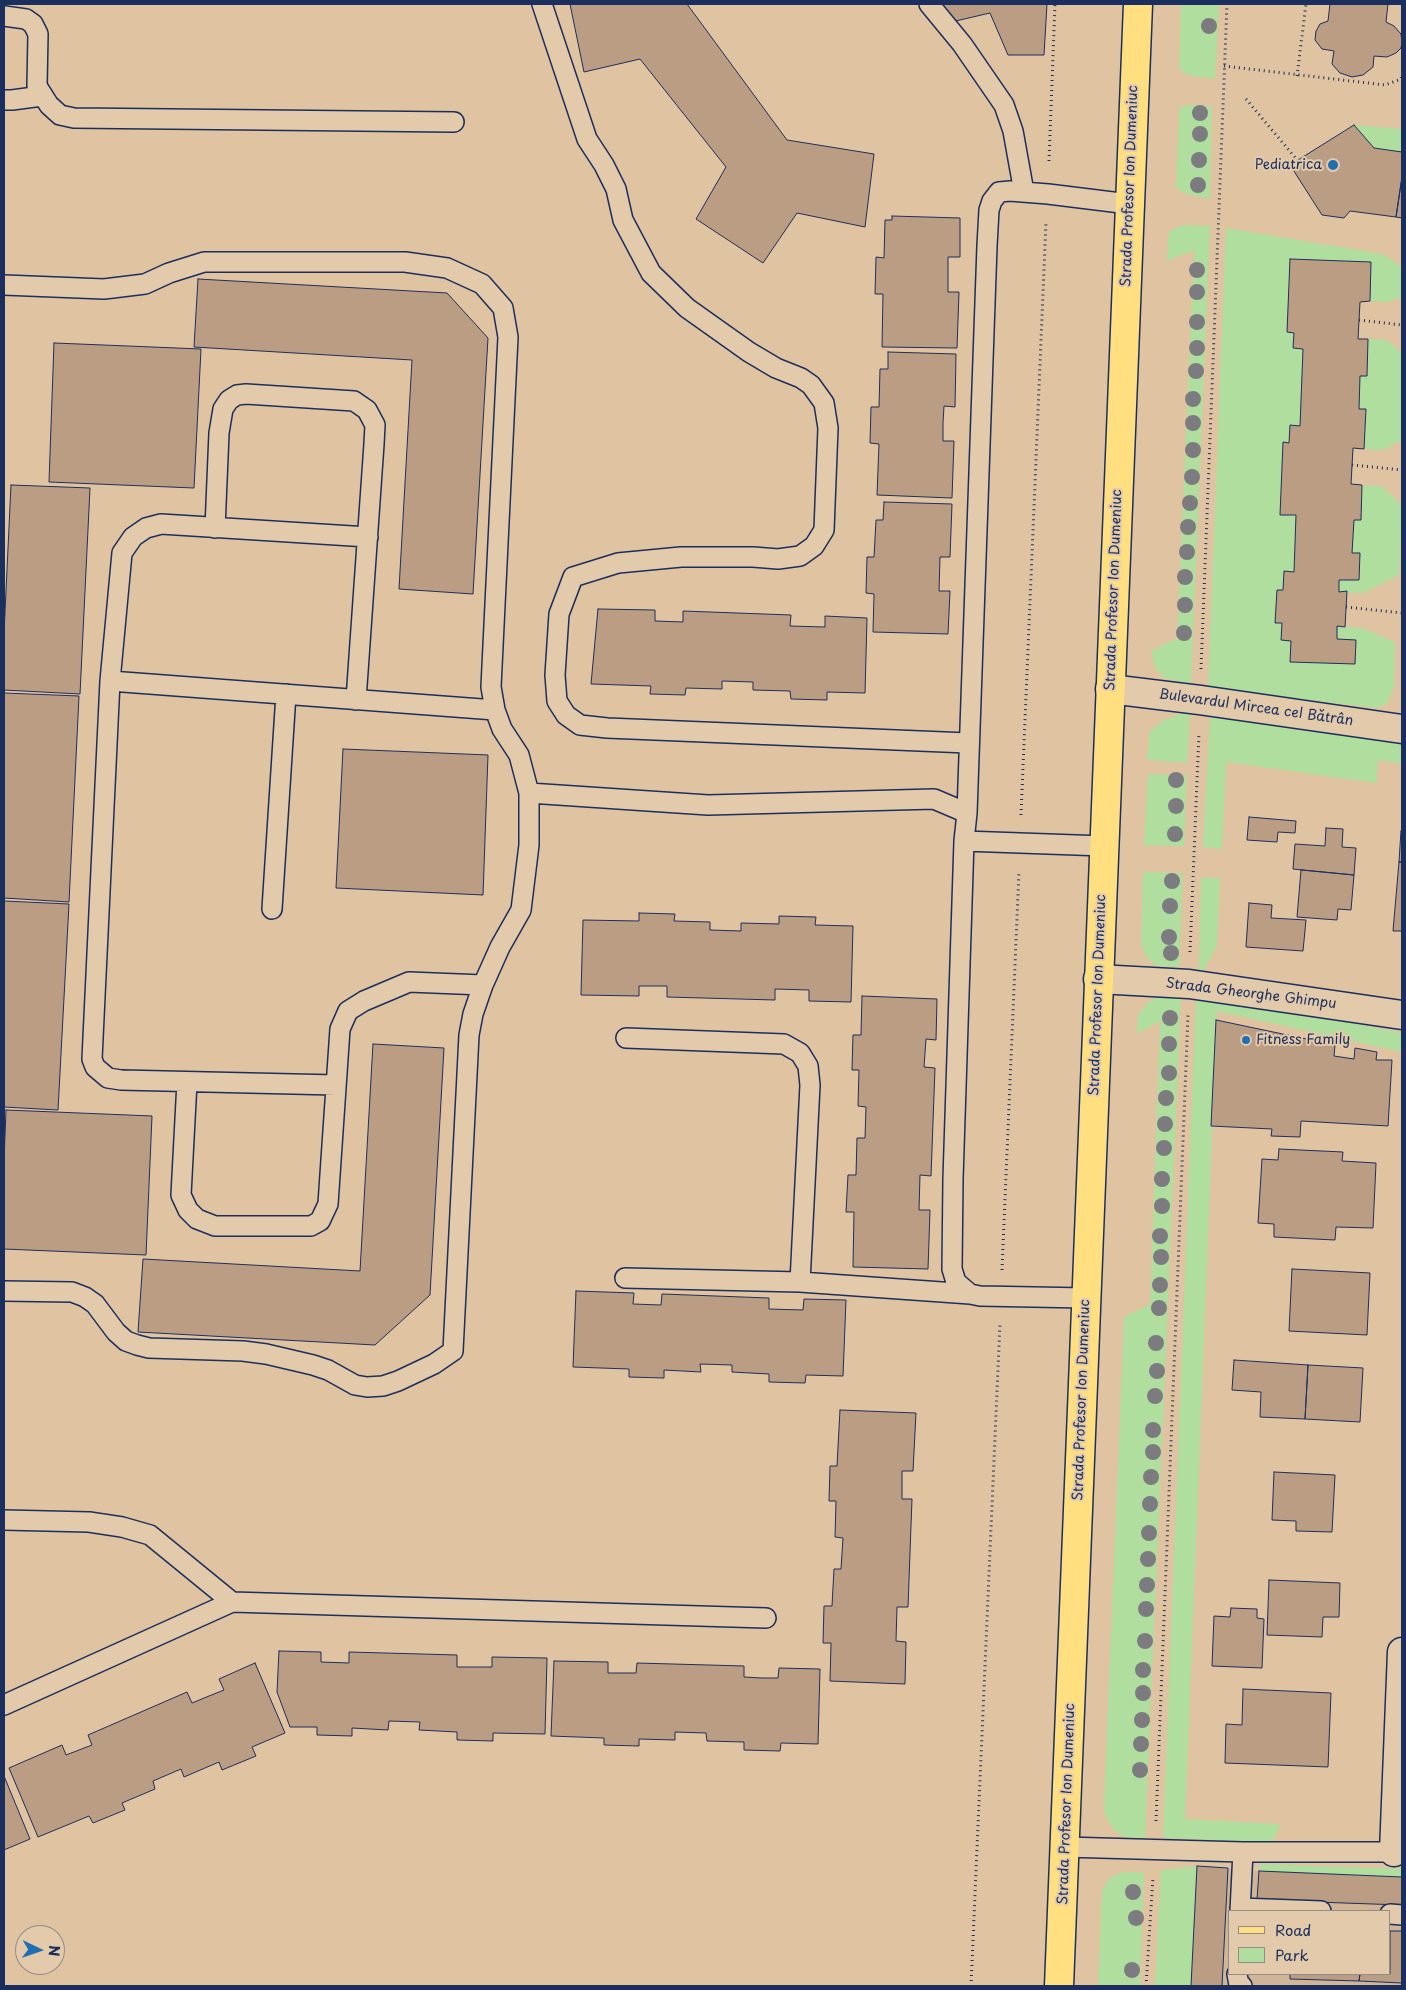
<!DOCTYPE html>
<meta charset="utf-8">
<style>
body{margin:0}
#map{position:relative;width:1406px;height:1990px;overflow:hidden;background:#e0c3a1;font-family:"Playpen Sans",sans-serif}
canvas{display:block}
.frame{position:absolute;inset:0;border:5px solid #1b2f5e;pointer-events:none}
.legend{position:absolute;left:1228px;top:1910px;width:162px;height:65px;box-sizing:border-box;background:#e2caab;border:1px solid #928c8c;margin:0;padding:6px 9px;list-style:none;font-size:15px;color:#1b2f5e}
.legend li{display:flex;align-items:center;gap:10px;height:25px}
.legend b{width:25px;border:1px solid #928c8c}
.north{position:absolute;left:15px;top:1925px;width:50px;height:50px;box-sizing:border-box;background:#e2caab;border:1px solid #928c8c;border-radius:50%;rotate:93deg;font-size:14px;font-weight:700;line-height:20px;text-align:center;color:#1b2f5e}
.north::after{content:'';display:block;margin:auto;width:18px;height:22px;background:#1f6fb2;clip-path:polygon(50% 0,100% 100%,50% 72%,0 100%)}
</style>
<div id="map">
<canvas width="1406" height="1990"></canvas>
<div class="frame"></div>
<ul class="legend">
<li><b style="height:6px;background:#ffdf80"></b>Road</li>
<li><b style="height:14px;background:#afde9e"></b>Park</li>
</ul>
<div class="north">N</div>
</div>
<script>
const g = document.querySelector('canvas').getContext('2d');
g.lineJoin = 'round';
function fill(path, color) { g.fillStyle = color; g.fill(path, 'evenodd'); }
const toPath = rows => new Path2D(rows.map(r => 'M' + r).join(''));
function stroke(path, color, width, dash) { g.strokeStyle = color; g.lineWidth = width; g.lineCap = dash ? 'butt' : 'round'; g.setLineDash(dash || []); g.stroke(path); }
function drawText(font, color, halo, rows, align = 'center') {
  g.font = font + ' "Playpen Sans",sans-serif'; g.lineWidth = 4; g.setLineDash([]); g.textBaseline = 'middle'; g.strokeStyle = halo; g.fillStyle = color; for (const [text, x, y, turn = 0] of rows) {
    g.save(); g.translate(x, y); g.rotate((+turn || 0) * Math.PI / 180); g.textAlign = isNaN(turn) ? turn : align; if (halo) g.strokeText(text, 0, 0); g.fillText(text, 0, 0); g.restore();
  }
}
const built = toPath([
 [1197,1866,1259,1871,1402,1877,1402,1986,1191,1986],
 [1230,1911,1390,1911,1390,1974,1230,1974]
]);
const green = toPath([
 [1181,4,1219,4,1215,79,1187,75,1179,68],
 [1195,104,1212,107,1210,199,1185,194,1176,187,1179,108],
 [1354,125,1402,129,1402,152,1374,148],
 [1184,225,1210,226,1191,684,1164,678,1155,668,1151,651,1177,638,1194,250,1167,261,1169,231],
 [1226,228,1382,254,1402,267,1402,297,1387,302,1370,301,1371,262,1290,259,1287,332,1294,333,1293,348,1303,349,1300,426,1290,426,1289,443,1283,443,1280,514,1296,515,1294,572,1284,572,1283,590,1277,590,1275,623,1282,623,1281,640,1291,641,1291,662,1355,664,1356,640,1337,639,1337,626,1362,628,1395,642,1394,686,1388,702,1378,708,1208,689],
 [1368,339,1387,340,1402,353,1402,440,1383,450,1364,449,1366,409,1359,409,1360,376,1367,375],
 [1362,485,1381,486,1402,505,1399,575,1363,593,1339,592,1339,580,1359,580,1360,554,1352,553,1354,520,1361,520],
 [1182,713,1190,714,1187,763,1147,760,1149,733,1162,721],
 [1210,716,1402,740,1402,764,1378,760,1376,783,1226,762,1222,849,1203,847],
 [1148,774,1187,775,1184,846,1144,845],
 [1143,872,1183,873,1179,967,1157,966,1146,957,1141,944],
 [1201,877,1220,878,1217,945,1203,972,1199,971],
 [1164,995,1181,995,1145,1838,1124,1837,1114,1830,1105,1815,1104,1806,1124,1317,1150,1304,1160,1021,1137,1034,1138,1014,1151,1000],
 [1196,995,1216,997,1399,1032,1402,1035,1402,1052,1217,1011,1185,1819,1280,1824,1276,1836,1270,1842,1163,1838],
 [1260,1864,1402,1869,1402,1877,1259,1871],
 [1197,1866,1191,1986,1155,1986,1161,1870],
 [1123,1872,1144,1872,1140,1986,1098,1986,1102,1890,1110,1878]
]);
const building = toPath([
 [570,4,687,4,787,140,874,154,865,227,797,213,763,263,696,219,726,167,640,59,584,72,570,4],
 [933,4,1047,4,1044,55,1008,55,990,13,947,23,933,4],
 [1330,4,1388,4,1386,22,1394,26,1401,34,1402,42,1401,48,1396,53,1387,57,1374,56,1373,67,1363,75,1352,77,1340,73,1332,64,1334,51,1322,49,1315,40,1316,31,1320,24,1328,21,1330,4],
 [1354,125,1374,148,1402,152,1402,177,1396,217,1350,211,1344,218,1322,215,1290,165,1354,125],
 [1402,177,1402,218,1396,217,1402,177],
 [892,216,960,218,960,257,948,257,948,292,959,292,957,348,882,347,883,294,875,294,876,257,884,258,885,220,892,220,892,216],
 [1290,259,1371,262,1370,301,1360,302,1358,339,1368,339,1367,376,1360,376,1359,409,1366,409,1364,449,1353,448,1351,484,1362,485,1361,520,1354,520,1352,553,1360,553,1359,580,1339,580,1339,592,1347,591,1345,627,1337,626,1337,639,1356,640,1355,664,1290,662,1291,641,1281,640,1282,623,1275,623,1277,590,1283,590,1284,571,1294,572,1296,515,1280,515,1283,442,1289,443,1290,425,1300,426,1303,349,1293,348,1294,333,1287,332,1290,259],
 [198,279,447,293,488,338,473,594,399,589,412,360,194,347,198,279],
 [54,343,201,349,194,488,49,482,54,343],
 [888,352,956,354,955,407,944,406,943,423,943,441,954,441,952,498,877,495,879,444,870,443,871,407,879,407,880,369,888,369,888,352],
 [11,485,90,488,80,694,4,690,4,633,11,485],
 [884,502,952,504,950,557,940,557,939,591,950,591,948,634,873,632,874,594,866,593,867,557,874,557,876,520,883,520,884,502],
 [598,609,655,610,655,621,683,622,683,611,791,615,790,626,825,627,825,616,867,618,865,693,827,692,827,700,791,699,790,691,753,690,753,682,722,681,722,689,686,688,685,695,650,694,651,686,591,684,598,609],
 [4,693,79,696,69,902,4,898,4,693],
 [343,749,488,755,483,895,336,888,343,749],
 [1249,817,1296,821,1295,833,1278,832,1277,842,1247,840,1249,817],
 [1326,828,1343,829,1342,847,1356,848,1354,875,1293,869,1295,844,1325,846,1326,828],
 [1401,831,1402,831,1402,862,1399,862,1401,831],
 [1399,862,1402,862,1402,931,1393,931,1399,862],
 [1301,870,1354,875,1351,910,1338,909,1337,920,1297,917,1301,870],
 [4,901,69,904,58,1110,4,1107,4,901],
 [1249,903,1272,905,1271,918,1306,920,1303,951,1246,947,1249,903],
 [639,913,675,914,674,921,710,922,710,930,741,931,741,923,779,924,779,916,816,917,815,925,853,926,851,1002,809,1001,809,990,775,989,775,1000,667,997,667,986,639,986,639,996,581,995,583,920,639,921,639,913],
 [862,996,937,999,936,1040,926,1039,924,1067,935,1068,931,1176,920,1175,919,1210,930,1210,928,1269,853,1267,854,1212,846,1212,848,1175,856,1175,857,1138,865,1138,866,1107,858,1106,859,1070,852,1070,853,1035,861,1035,862,996],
 [1216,1020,1335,1045,1334,1056,1354,1059,1355,1048,1377,1052,1376,1060,1392,1060,1388,1126,1301,1121,1300,1137,1271,1136,1272,1129,1211,1126,1216,1020],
 [373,1044,444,1048,430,1295,375,1345,138,1332,143,1259,360,1271,373,1044],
 [6,1110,152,1116,146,1255,4,1249,4,1161,6,1110],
 [1279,1149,1343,1152,1342,1161,1376,1163,1373,1228,1336,1227,1335,1240,1274,1237,1274,1224,1258,1223,1262,1159,1278,1160,1279,1149],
 [1292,1269,1370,1273,1367,1335,1289,1331,1292,1269],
 [576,1291,634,1293,633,1304,661,1305,662,1294,769,1298,769,1309,803,1310,804,1299,846,1300,843,1376,806,1375,805,1383,769,1382,769,1374,732,1372,732,1365,700,1364,701,1372,664,1370,664,1378,629,1377,629,1369,573,1367,576,1291],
 [1234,1360,1308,1365,1305,1419,1260,1417,1261,1392,1232,1390,1234,1360],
 [1308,1365,1363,1368,1360,1422,1305,1419,1308,1365],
 [840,1410,916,1413,913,1471,902,1471,902,1499,912,1499,908,1607,897,1607,896,1641,906,1642,905,1684,830,1681,831,1643,823,1643,824,1606,832,1606,834,1569,841,1569,843,1538,835,1537,836,1501,829,1501,830,1466,837,1466,840,1410],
 [1274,1472,1335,1475,1332,1532,1296,1531,1296,1521,1272,1520,1274,1472],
 [1269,1580,1340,1583,1339,1617,1323,1617,1322,1637,1267,1635,1269,1580],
 [1231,1608,1257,1609,1257,1618,1264,1619,1262,1668,1212,1666,1214,1616,1230,1617,1231,1608],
 [279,1651,321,1652,321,1662,349,1663,349,1652,457,1655,457,1667,492,1667,492,1657,547,1658,545,1734,493,1733,493,1741,457,1740,457,1732,419,1730,420,1722,389,1721,388,1730,352,1728,352,1736,317,1735,317,1727,290,1727,277,1692,279,1651],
 [554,1661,608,1662,608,1673,636,1673,637,1663,744,1666,744,1677,762,1678,778,1678,779,1668,820,1669,818,1744,781,1743,780,1751,744,1750,744,1742,707,1741,706,1733,675,1732,675,1740,639,1739,639,1746,604,1745,604,1738,551,1736,554,1661],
 [255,1663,285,1733,252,1747,256,1756,222,1770,219,1762,184,1777,181,1769,153,1781,155,1789,122,1803,125,1810,93,1823,89,1816,38,1837,9,1768,62,1745,66,1755,92,1745,88,1735,187,1692,192,1703,209,1696,224,1690,219,1679,255,1663],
 [1243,1689,1331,1693,1328,1767,1225,1763,1226,1724,1242,1725,1243,1689],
 [4,1776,30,1839,4,1850,4,1776],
 [1197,1866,1228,1868,1222,1986,1191,1986,1197,1866],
 [1259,1871,1402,1877,1402,1905,1257,1900,1259,1871],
 [1390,1931,1402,1931,1402,1983,1359,1981,1360,1974,1390,1974,1390,1931],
 [1290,1974,1360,1974,1359,1981,1290,1979,1290,1974]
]);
const path = toPath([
 [1224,66,1385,85,1401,79,1402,75],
 [1297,76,1306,4],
 [1246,99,1298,161],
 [1049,161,1055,4],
 [1359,320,1402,325],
 [1352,465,1402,470],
 [1346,607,1402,613],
 [1201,669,1227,4],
 [1021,815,1046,222],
 [1190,952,1199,733],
 [1002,1270,1019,871],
 [1156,1821,1188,1015],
 [971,1986,1000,1323],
 [1146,1986,1153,1877]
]);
const service = toPath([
 [542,4,587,139,604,165,616,189,623,220,651,273,687,308,749,352,776,368,801,378,811,385,824,403,828,428,824,530,814,546,800,556,778,559,753,557,681,557,618,563,573,577,559,614,555,675,557,701,566,715,580,725,607,728,968,743],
 [929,4,962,44,1004,105,1013,131,1024,192],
 [4,16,26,19,33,24,38,34,37,86,49,105,60,115,74,118,454,122],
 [4,100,12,100,42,96],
 [4,285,104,289,145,284,169,273,204,262,405,262,447,268,482,284,503,308,508,337,491,687,495,710,502,729,519,755,529,793,529,845,521,910,500,947,483,985,473,1014,469,1035,453,1351,434,1364,398,1381,383,1386,367,1387,355,1385,328,1370,313,1365,266,1354,243,1351,149,1348,137,1345,126,1341,116,1332,95,1304,85,1297,72,1292,4,1291],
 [215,528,219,433,223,409,229,400,237,395,246,394,354,401,367,410,375,425,374,444,356,700],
 [110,681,495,710],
 [529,793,708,805,934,799,967,813],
 [964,841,1104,846],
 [272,909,286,694],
 [626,1038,784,1044,800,1053,808,1066,810,1085,800,1282],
 [187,1082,181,1195,188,1210,197,1219,215,1226,311,1226,320,1221,328,1204,340,1029,348,1011,364,1001,409,982,483,985],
 [336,1085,121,1080,108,1078,95,1067,92,1059,110,681,122,553,133,537,146,528,161,524,368,537],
 [625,1278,800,1282,970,1294],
 [1086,1298,980,1296,970,1294,956,1282,952,1269,953,1179,964,841,967,813,987,246,989,210,992,201,999,192,1010,191,1048,194,1129,204],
 [4,1520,89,1522,122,1527,150,1535,232,1602],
 [4,1705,232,1602,766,1618],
 [1065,1847,1243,1852,1402,1852],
 [1240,1908,1321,1911],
 [1240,1911,1243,1852],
 [1390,1914,1402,1915],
 [1237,1974,1239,1985,1242,1986]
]);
const minor = toPath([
 [1110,689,1200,700,1402,729],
 [1098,979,1189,984,1402,1015],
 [1394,1852,1402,1652]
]);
const primary = toPath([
 [1059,1986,1138,4]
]);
const trees = [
 [1209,26],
 [1200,113],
 [1200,134],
 [1199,160],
 [1198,185],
 [1197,270],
 [1197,292],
 [1197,322],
 [1197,348],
 [1196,371],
 [1193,399],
 [1193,423],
 [1193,450],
 [1192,477],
 [1190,503],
 [1188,527],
 [1187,552],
 [1185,577],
 [1185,605],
 [1184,633],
 [1176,780],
 [1176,806],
 [1175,834],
 [1172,881],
 [1170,906],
 [1169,937],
 [1171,953],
 [1170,1018],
 [1169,1044],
 [1169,1073],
 [1166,1098],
 [1165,1124],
 [1164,1148],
 [1162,1179],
 [1162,1206],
 [1160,1236],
 [1161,1257],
 [1160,1285],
 [1159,1308],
 [1156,1343],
 [1157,1371],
 [1155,1396],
 [1153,1430],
 [1153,1452],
 [1151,1477],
 [1150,1504],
 [1149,1533],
 [1148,1559],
 [1147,1585],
 [1146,1609],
 [1145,1641],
 [1143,1670],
 [1143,1693],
 [1142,1720],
 [1141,1744],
 [1140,1770],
 [1133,1892],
 [1136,1918],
 [1132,1970]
];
const markers = [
 [1333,165,6,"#1f6fb2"],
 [1246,1040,5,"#1f6fb2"]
];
const poiNames = [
 ["Pediatrica",1322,165],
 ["Fitness Family",1256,1040,"left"]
];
const streetNames = [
 ["Strada Profesor Ion Dumeniuc",1130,186,-88],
 ["Strada Profesor Ion Dumeniuc",1114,590,-88],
 ["Bulevardul Mircea cel Bătrân",1256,708,8],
 ["Strada Gheorghe Ghimpu",1251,994,7],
 ["Strada Profesor Ion Dumeniuc",1098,995,-88],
 ["Strada Profesor Ion Dumeniuc",1082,1400,-88],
 ["Strada Profesor Ion Dumeniuc",1067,1804,-88]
];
fill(built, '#d1b597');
fill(green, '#afde9e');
fill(building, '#bb9d84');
stroke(building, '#1b2f5e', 1);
stroke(service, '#1b2f5e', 22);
stroke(minor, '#1b2f5e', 31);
stroke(primary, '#1b2f5e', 31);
stroke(path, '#1b2f5e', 3, [1, 4]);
stroke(service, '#e2caab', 19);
stroke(minor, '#e2caab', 28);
stroke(primary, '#ffdf80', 28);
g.fillStyle = '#7c7b7f';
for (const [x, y] of trees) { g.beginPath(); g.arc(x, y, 8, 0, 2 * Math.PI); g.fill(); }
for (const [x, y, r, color] of markers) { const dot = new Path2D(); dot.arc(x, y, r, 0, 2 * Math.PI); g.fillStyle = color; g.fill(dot); stroke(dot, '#e2caab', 2); }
drawText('14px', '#1b2f5e', '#e2caab', poiNames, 'right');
drawText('14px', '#1b2f5e', '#e2caab', streetNames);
</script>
